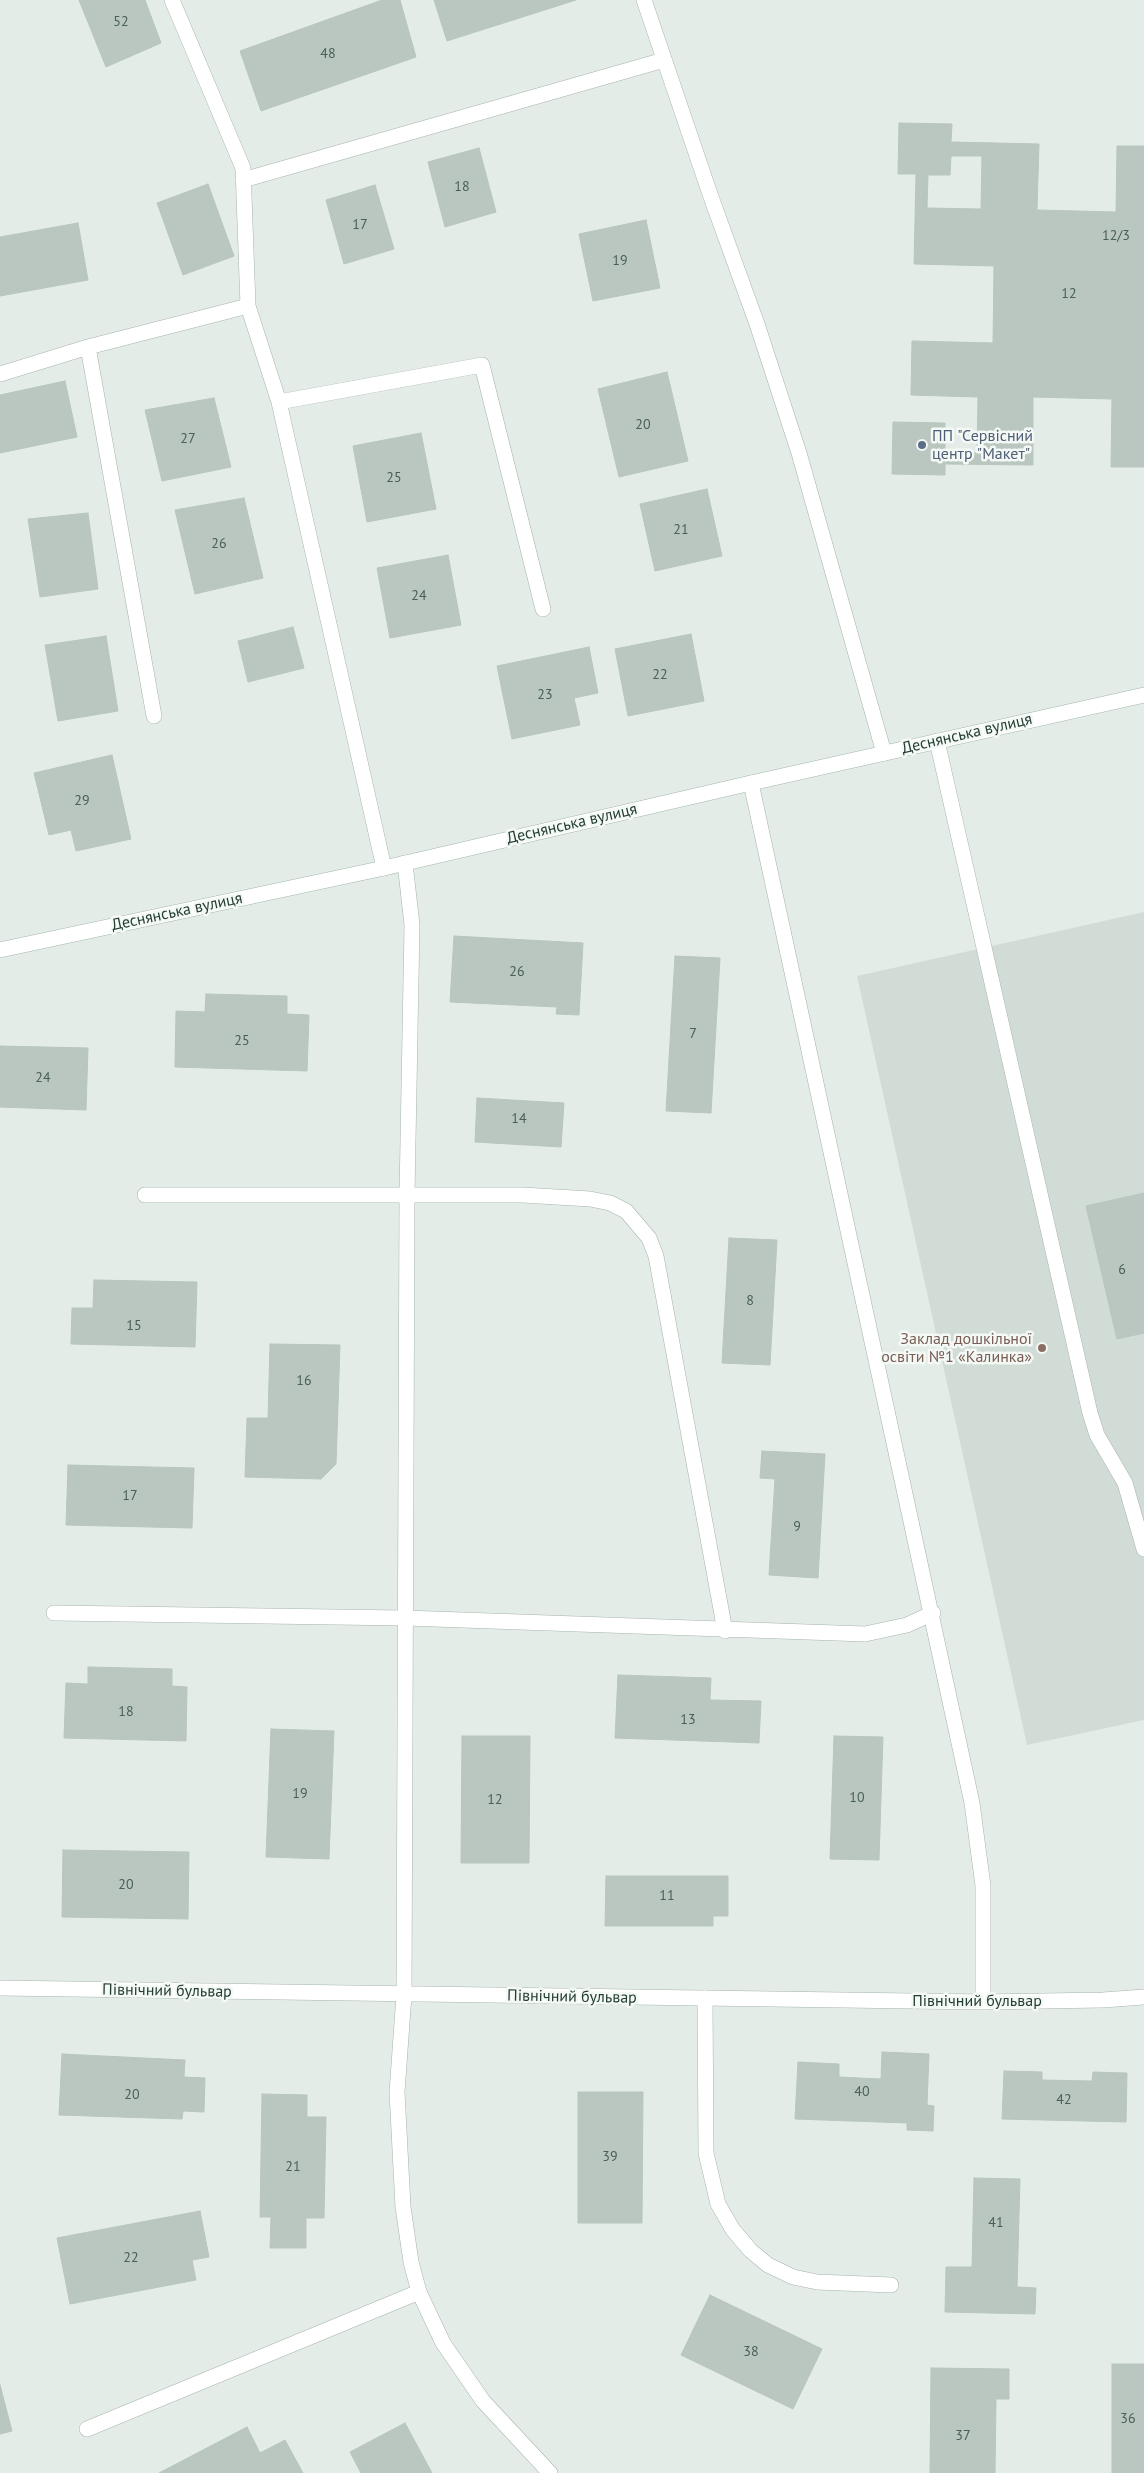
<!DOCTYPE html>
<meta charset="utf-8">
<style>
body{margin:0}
canvas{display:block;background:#e4ece8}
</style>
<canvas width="1144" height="2473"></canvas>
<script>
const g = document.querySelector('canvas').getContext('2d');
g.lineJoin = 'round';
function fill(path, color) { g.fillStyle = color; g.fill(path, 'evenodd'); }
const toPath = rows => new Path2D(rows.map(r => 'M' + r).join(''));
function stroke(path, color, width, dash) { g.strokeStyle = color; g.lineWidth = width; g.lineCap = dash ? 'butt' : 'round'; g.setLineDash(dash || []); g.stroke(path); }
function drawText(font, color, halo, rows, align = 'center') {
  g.font = font + ' "PT Sans",sans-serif'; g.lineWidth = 5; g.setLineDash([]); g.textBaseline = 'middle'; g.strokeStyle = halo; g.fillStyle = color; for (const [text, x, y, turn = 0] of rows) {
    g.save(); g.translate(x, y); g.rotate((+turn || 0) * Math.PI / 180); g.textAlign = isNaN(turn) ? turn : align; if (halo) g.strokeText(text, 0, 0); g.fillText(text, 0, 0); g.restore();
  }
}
const built = toPath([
 [1144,912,1144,1720,1027,1745,857,976]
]);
const building = toPath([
 [79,0,145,0,161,43,106,67,79,0],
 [382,0,400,0,416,57,261,111,240,51,382,0],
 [434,0,576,0,447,41,434,0],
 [899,123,952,124,951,142,1039,144,1037,210,1116,212,1117,146,1144,146,1144,467,1111,467,1112,399,1033,397,1033,465,945,464,945,475,892,474,893,422,945,423,945,453,977,453,978,397,911,395,912,341,993,343,994,266,914,264,916,174,898,174,899,123],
 [951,156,982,156,981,209,927,208,928,175,950,175,951,156],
 [479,148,496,212,445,227,428,162,479,148],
 [208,184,234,256,183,275,157,203,208,184],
 [375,185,394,249,344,264,326,200,375,185],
 [646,220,660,288,593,301,579,234,646,220],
 [78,223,88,280,0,296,0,237,78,223],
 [667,372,688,461,619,477,598,389,667,372],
 [65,381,77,437,0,453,0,395,65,381],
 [214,398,231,467,162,481,145,410,214,398],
 [421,433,436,509,367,522,353,446,421,433],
 [707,489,722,556,655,571,640,504,707,489],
 [244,498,263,578,195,594,175,510,244,498],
 [88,513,98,589,40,597,28,519,88,513],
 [448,555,461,625,390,638,377,568,448,555],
 [293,627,304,668,248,682,238,641,293,627],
 [691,634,704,701,628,716,615,649,691,634],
 [106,636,118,711,58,721,45,645,106,636],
 [589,647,598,693,574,698,580,725,512,739,497,666,589,647],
 [112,755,131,839,76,851,71,830,49,835,34,773,112,755],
 [454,936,583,943,579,1015,556,1014,557,1007,450,1002,454,936],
 [675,956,720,958,711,1113,666,1111,675,956],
 [206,994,287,996,287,1014,309,1015,307,1071,175,1067,176,1011,205,1012,206,994],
 [0,1046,88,1048,86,1110,0,1107,0,1046],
 [477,1098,564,1103,561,1147,475,1142,477,1098],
 [1144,1193,1144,1333,1117,1339,1086,1206,1144,1193],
 [729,1238,777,1240,770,1365,722,1363,729,1238],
 [94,1280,197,1282,195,1347,71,1344,72,1308,93,1308,94,1280],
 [270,1344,340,1345,336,1464,321,1479,245,1477,247,1418,268,1418,270,1344],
 [762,1451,825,1454,818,1578,769,1575,775,1479,760,1478,762,1451],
 [68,1465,194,1468,192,1528,66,1525,68,1465],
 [88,1667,172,1669,172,1686,187,1687,186,1741,64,1738,66,1683,88,1684,88,1667],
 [618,1675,711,1678,710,1700,761,1701,759,1743,615,1738,618,1675],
 [271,1729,334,1731,329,1859,266,1857,271,1729],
 [462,1736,530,1736,529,1863,461,1863,462,1736],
 [834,1736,883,1737,879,1860,830,1859,834,1736],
 [63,1850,189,1852,188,1919,62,1917,63,1850],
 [606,1876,728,1876,728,1916,713,1916,713,1926,605,1926,606,1876],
 [882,2052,929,2054,927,2105,934,2106,933,2131,907,2130,907,2123,795,2119,798,2062,839,2064,839,2077,881,2079,882,2052],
 [62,2054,185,2060,184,2077,205,2078,204,2112,183,2111,182,2119,59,2115,62,2054],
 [1004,2071,1042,2072,1042,2080,1092,2081,1093,2072,1127,2073,1126,2122,1002,2119,1004,2071],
 [578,2092,643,2092,642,2223,578,2223,578,2092],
 [262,2094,307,2095,307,2117,326,2117,324,2218,306,2218,306,2248,270,2248,271,2217,260,2217,262,2094],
 [974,2178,1020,2179,1017,2287,1036,2288,1035,2314,945,2312,946,2267,972,2267,974,2178],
 [200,2211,209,2257,192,2260,196,2280,70,2304,57,2238,200,2211],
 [710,2295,822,2349,793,2409,681,2355,710,2295],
 [1112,2364,1144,2364,1144,2473,1112,2473,1112,2364],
 [931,2368,1009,2369,1009,2399,996,2399,995,2473,930,2473,931,2368],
 [0,2385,12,2431,0,2434,0,2385],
 [405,2423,432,2473,361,2473,350,2452,405,2423],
 [247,2427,260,2453,285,2440,303,2473,159,2473,247,2427]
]);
const lane = toPath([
 [172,0,243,168,248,306,279,402,384,868],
 [243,180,664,60],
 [88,347,154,716],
 [0,374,88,347,248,306],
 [279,402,482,365,543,609],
 [937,741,1090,1413,1097,1435,1125,1483,1144,1549],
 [145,1195,523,1195,590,1199,610,1203,626,1211,649,1238,656,1256,725,1631],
 [54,1613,405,1618,865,1634,907,1625,933,1613],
 [705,1998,706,2153,718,2204,733,2230,751,2251,768,2265,793,2277,817,2282,891,2285],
 [87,2429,419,2292]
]);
const street = toPath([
 [644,0,711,197,757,324,799,453,884,753],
 [751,783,972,1803,983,1886,983,2002],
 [405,863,412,925,407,1195,404,1995,397,2092,403,2207,411,2262,419,2292,443,2343,483,2401,550,2473],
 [0,1988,983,2002,1103,2000,1144,1997]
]);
const secondary = toPath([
 [0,950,384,868,751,783,1144,695]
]);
const markers = [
 [922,445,5,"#5c6f8a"],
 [1042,1348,5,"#8d6e63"]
];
const numberNames = [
 ["52",121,22],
 ["48",328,54],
 ["18",462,187],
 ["17",360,225],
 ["12/3",1116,236],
 ["19",620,261],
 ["12",1069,294],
 ["20",643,425],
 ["27",188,439],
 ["25",394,478],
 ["21",681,530],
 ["26",219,544],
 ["24",419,596],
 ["22",660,675],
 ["23",545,695],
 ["29",82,801],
 ["26",517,972],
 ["7",693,1034],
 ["25",242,1041],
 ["24",43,1078],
 ["14",519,1119],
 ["6",1122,1270],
 ["8",750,1301],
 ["15",134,1326],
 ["16",304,1381],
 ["17",130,1496],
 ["9",797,1527],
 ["18",126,1712],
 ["13",688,1720],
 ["19",300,1794],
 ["10",857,1798],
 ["12",495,1800],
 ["20",126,1885],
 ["11",667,1896],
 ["40",862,2092],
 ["20",132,2095],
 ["42",1064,2100],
 ["39",610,2157],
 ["21",293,2167],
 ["41",996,2223],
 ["22",131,2258],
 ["38",751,2352],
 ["36",1128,2419],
 ["37",963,2436]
];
const serviceNames = [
 ["ПП \"Сервісний",932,436],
 ["центр \"Макет\"",932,454]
];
const streetNames = [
 ["Деснянська вулиця",967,734,-13],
 ["Деснянська вулиця",572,824,-13],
 ["Деснянська вулиця",177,912,-12],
 ["Північний бульвар",167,1991,1],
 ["Північний бульвар",572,1997,1],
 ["Північний бульвар",977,2001]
];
const educationNames = [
 ["Заклад дошкільної",1032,1339],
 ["освіти №1 «Калинка»",1032,1357]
];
fill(built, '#d2dcd6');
fill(building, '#b9c7c0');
stroke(building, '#b7c6be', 1);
stroke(lane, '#a7b4ae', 16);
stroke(street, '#a7b4ae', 16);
stroke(secondary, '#a3b7ae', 16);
stroke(lane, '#fff', 15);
stroke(street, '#fff', 15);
stroke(secondary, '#fff', 15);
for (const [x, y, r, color] of markers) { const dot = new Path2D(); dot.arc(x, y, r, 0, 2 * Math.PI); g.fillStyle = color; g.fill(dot); stroke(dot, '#f4f9f6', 2); }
drawText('14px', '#496056', null, numberNames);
drawText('16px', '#4e5e75', '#f4f9f6', serviceNames, 'left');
drawText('16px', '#243d33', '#f4f9f6', streetNames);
drawText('16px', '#785e54', '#f4f9f6', educationNames, 'right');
</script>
